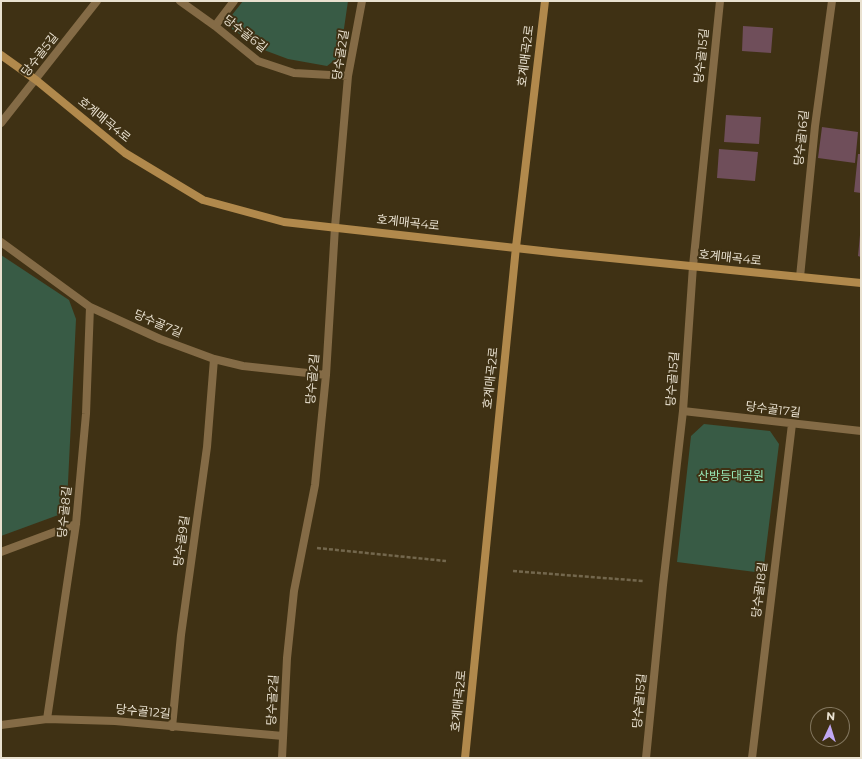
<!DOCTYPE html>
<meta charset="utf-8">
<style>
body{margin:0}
#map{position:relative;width:862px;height:759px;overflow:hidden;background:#3f3114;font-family:Montserrat,sans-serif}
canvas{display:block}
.frame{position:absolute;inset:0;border:2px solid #e9e1d0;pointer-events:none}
.north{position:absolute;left:810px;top:707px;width:40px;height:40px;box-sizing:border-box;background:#3f3114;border:1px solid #83775f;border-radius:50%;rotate:4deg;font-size:11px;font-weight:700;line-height:16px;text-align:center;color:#e9e1d0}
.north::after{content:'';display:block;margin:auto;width:14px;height:18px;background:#c1a8f3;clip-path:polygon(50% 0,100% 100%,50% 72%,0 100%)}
</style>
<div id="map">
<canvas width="862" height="759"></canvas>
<div class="frame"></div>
<div class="north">N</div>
</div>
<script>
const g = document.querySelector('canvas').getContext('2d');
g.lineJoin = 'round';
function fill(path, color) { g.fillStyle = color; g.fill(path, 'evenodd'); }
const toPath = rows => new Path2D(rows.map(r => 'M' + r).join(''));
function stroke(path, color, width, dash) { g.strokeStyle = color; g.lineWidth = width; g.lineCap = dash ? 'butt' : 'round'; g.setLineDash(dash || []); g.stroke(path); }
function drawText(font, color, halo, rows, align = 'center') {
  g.font = font + ' Montserrat,"Noto Sans KR",sans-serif'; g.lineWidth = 4; g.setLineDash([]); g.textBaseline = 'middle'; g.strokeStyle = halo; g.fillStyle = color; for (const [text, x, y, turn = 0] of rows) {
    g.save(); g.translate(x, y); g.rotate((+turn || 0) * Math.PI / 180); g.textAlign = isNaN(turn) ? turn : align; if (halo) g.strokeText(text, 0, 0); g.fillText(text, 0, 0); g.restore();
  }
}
const green = toPath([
 [243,1,348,1,340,56,327,66,288,59,264,50,232,29,232,15],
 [1,255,69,300,76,319,67,503,61,514,1,536],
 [704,424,770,431,779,444,763,573,677,562,691,436]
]);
const building = toPath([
 [743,26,773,28,771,53,742,51],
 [726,115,761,117,759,144,724,142],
 [822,127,858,132,855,163,818,158],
 [719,149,758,152,755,181,717,178],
 [858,154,861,154,861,193,854,192],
 [860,235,861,235,861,257,858,256]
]);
const path = toPath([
 [317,548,446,561],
 [513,571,643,581]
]);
const street = toPath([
 [180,1,215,26,258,61,294,73,348,76],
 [215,26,234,1],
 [1,123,97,1],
 [1,242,90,307,160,339,214,359,243,366,326,375],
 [800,277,815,126,832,1],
 [683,411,861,431],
 [1,552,76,524],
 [47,719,76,524,86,414,90,307],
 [1,725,47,719,115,721,283,736],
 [172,727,181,635,207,447,214,359],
 [282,758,287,658,294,591,315,485,326,375,335,227,348,76,362,1],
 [646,758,663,585,683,411,693,266,720,1],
 [752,758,792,424]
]);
const secondary = toPath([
 [1,55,36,80,125,153,203,200,284,222,560,253,861,283],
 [465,758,516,247,545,1]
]);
const streetNames = [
 ["당수골6길",245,34,38],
 ["당수골5길",40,55,-52],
 ["당수골2길",341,55,-81],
 ["호계매곡2로",526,56,-83],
 ["당수골15길",702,56,-84],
 ["호계매곡4로",104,120,39],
 ["당수골16길",802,138,-84],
 ["호계매곡4로",408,223,6],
 ["호계매곡4로",730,258,6],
 ["당수골7길",158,324,23],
 ["호계매곡2로",491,378,-84],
 ["당수골2길",313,379,-85],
 ["당수골15길",673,379,-86],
 ["당수골17길",773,410,7],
 ["당수골8길",65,512,-84],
 ["당수골9길",182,541,-82],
 ["당수골18길",760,590,-83],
 ["당수골2길",273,700,-87],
 ["호계매곡2로",459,701,-84],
 ["당수골15길",640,701,-85],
 ["당수골12길",143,712,5]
];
const parkNames = [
 ["산방등대공원",731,476]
];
fill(green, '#385b45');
fill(building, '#6f4e5a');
stroke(path, '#73674d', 2.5, [4, 2]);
stroke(street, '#846b46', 8);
stroke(secondary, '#b1894c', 8);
drawText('12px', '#e9e1d0', '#3f3114', streetNames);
drawText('12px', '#97e7b6', '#3f3114', parkNames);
</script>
